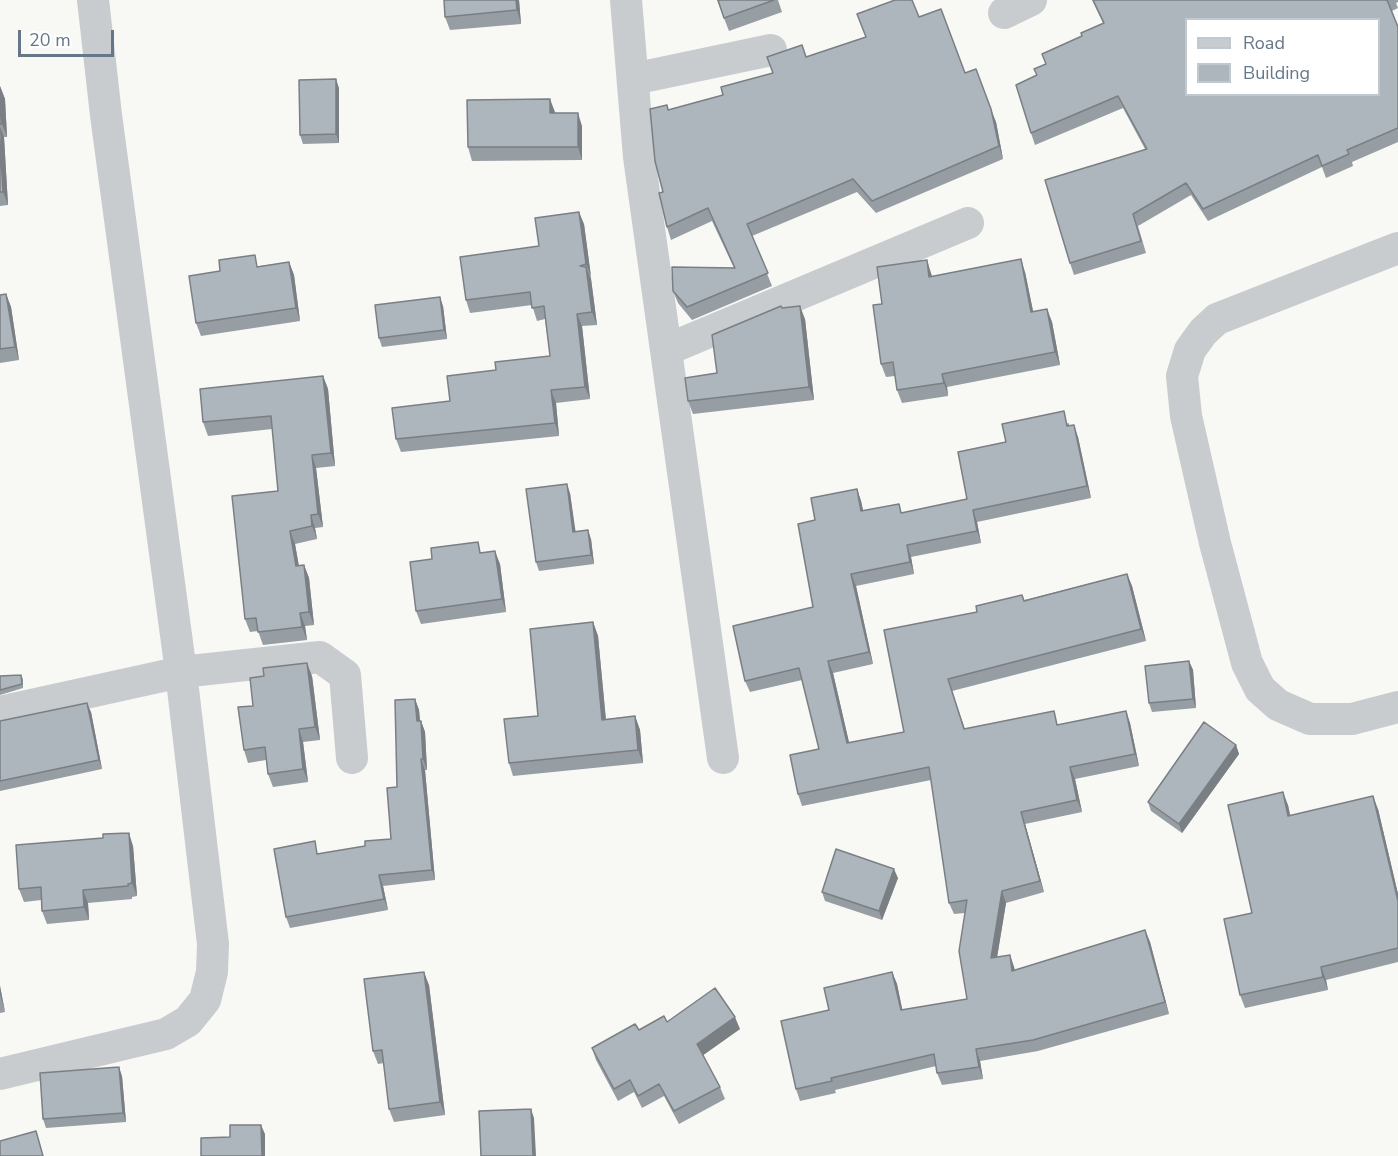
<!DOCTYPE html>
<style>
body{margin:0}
#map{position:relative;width:1398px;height:1156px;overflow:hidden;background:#f8f8f5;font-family:"Nunito Sans",sans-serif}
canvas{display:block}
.legend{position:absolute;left:1185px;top:18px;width:195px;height:78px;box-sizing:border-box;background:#fff;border:2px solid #c1c9d0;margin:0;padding:8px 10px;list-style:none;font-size:18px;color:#657789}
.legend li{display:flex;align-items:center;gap:12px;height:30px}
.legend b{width:30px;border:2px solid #c1c9d0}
.scale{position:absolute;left:18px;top:30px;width:96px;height:27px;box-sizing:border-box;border:3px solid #657789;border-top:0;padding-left:8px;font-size:18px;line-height:21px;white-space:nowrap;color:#657789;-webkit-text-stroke:4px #fff;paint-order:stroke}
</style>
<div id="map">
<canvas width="1398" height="1156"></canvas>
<ul class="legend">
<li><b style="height:8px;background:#c8cccf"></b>Road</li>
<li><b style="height:16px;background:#aeb6bd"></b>Building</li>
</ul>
<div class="scale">20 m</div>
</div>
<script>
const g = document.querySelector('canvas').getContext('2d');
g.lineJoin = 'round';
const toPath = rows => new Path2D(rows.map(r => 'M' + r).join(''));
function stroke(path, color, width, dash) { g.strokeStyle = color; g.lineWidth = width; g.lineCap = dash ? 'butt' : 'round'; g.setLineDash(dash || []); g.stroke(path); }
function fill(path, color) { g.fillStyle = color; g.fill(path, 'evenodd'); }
const minor = toPath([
 [626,0,639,157,723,758],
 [1004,13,1031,0],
 [633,79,771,50],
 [1398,248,1217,319,1203,332,1190,350,1182,376,1186,416,1215,543,1247,663,1260,689,1278,705,1310,719,1352,719,1398,707],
 [666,350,968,223],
 [0,712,181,672,320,657,345,675,352,758],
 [0,1074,166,1034,188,1021,205,1000,212,972,213,944,181,672,106,115,93,0]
]);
const wall = toPath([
 [519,0,521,24,450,30,445,17],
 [717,0,778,0,782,12,729,31],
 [1092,0,1398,0,1398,2,1396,3,1398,8,1392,11,1398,27,1398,142,1352,162,1353,166,1326,178,1322,167,1208,221,1191,195,1138,226,1146,253,1074,275,1070,263,1145,149,1123,108,1035,145,1031,133,1036,76,1046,64,1082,36,1103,23],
 [919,17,965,73,996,122,1003,159,876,213,857,192,752,236,772,286,692,320,678,303,673,291,734,268,712,221,671,240,667,227,663,192,668,110,723,95,807,57,866,37],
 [0,86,5,99,7,137,4,137,8,205,0,206],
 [339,88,339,143,303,144,300,135],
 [555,113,582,126,582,160,472,161,468,147],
 [584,224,597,325,582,326,590,399,556,403,559,436,401,452,396,439,450,401,496,370,550,356,545,319,537,321,532,305,470,313,466,300,539,246],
 [289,262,294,275,300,321,201,336,196,323,260,266],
 [1025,272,1033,312,1047,309,1052,322,1060,365,947,387,948,396,902,403,897,390,895,376,886,377,881,364,882,304,931,273,932,276],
 [6,294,11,307,19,360,0,363,0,295],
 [443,306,447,339,382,347,379,338],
 [782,308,805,319,814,400,693,414,688,401],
 [323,376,328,389,335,466,316,468,323,527,315,528,317,539,295,544,299,566,304,565,309,578,314,625,305,626,307,640,263,645,258,631,250,632,245,619,278,491,272,429,208,436,203,422],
 [1069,423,1069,425,1078,437,1091,498,977,522,981,543,911,557,914,574,856,586,873,664,833,673,849,743,904,732,977,612,1127,574,1132,586,1146,641,952,691,965,729,1059,725,1126,711,1130,723,1139,766,1075,779,1082,812,1025,824,1044,892,1006,903,997,957,1010,955,1015,970,1145,930,1150,942,1169,1014,1038,1051,980,1061,983,1079,942,1085,937,1073,936,1066,835,1090,836,1093,800,1101,796,1089,829,1010,892,972,897,984,902,1010,967,999,965,913,954,914,949,903,931,780,802,806,798,794,819,749,802,680,750,692,745,681,813,607,815,520,857,489,861,501,863,511,902,513,967,499,1006,442],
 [570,493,575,532,591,539,594,564,539,571,536,562],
 [483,553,500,564,506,612,421,624,416,611],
 [593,622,598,636,606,719,635,716,640,730,643,763,513,776,509,763,538,716],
 [1189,661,1193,670,1196,708,1152,712,1149,703],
 [21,675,23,679,23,688,0,695,0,676],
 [312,676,320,740,303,742,308,782,273,787,268,774,266,760,248,763,244,750,253,706],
 [415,699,419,710,420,721,421,721,425,732,427,770,425,770,435,880,383,886,388,910,290,928,286,917,319,854,365,846,391,839,397,787],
 [91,712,102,769,0,791,0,721],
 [1236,745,1239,754,1182,833,1151,811,1148,802],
 [1288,805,1290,815,1378,809,1398,894,1398,962,1326,980,1328,990,1245,1008,1240,995,1252,913],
 [133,846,137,896,132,897,132,899,88,903,89,920,47,924,42,911,41,900,24,902,19,889],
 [898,878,882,920,825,901,822,892],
 [429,985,445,1115,394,1122,389,1109,384,1063,378,1064,373,1051],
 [0,986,5,1012,0,1013],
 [667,1022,740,1029,703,1055,720,1087,725,1099,679,1124,664,1096,642,1108,634,1092,618,1101,596,1060,592,1048,639,1030],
 [122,1076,126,1122,46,1128,43,1119]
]);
const shadedWall = toPath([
 [516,0,519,0,521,24,517,10],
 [336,79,339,88,339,143,336,134],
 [0,86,5,99,7,137,2,124],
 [550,99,555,112,555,126,550,113],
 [991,109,996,122,1003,159,999,146],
 [578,113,582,126,582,160,578,147],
 [0,127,4,137,8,205,3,192],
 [579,212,584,224,591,276,586,264],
 [1021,259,1025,272,1036,325,1031,312],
 [927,260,931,273,934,290,929,277],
 [289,262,294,275,300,321,296,308],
 [586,267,591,279,597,325,592,312],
 [6,294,11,307,19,360,15,347],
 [440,297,443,306,447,339,444,330],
 [800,306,805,319,814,400,809,387],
 [1047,309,1052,322,1060,365,1055,352],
 [577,314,582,326,590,399,585,387],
 [942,374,947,387,948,396,944,383],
 [323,376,328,389,335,466,331,453],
 [551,390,556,403,559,436,555,423],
 [1074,425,1078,437,1091,498,1087,486],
 [312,455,316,468,323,527,318,514],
 [567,484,570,493,577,541,573,532],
 [857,489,861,501,866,523,861,511],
 [973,510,977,522,981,543,977,531],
 [311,515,315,528,317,539,312,526],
 [588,530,591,539,594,564,591,555],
 [290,531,295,544,301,579,296,566],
 [907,545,911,557,914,574,910,562],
 [495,551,500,564,506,612,502,599],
 [304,565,309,578,314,625,309,612],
 [851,574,856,586,873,664,869,652],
 [1127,574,1132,586,1146,641,1141,629],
 [300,613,305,626,307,640,302,627],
 [593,622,598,636,607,733,602,720],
 [828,661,833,673,852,755,847,743],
 [1189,661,1193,670,1196,708,1193,699],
 [307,663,312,676,320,740,315,727],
 [415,699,419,710,421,732,417,721],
 [87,703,91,712,102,769,99,760],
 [1126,711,1130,723,1139,766,1135,754],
 [635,716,640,730,643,763,638,750],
 [421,721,425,732,427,770,423,759],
 [299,729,303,742,308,782,303,769],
 [1236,745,1239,754,1182,833,1179,824],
 [421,759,425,770,435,880,432,870],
 [1070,767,1075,779,1082,812,1077,800],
 [1283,792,1288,805,1293,829,1288,816],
 [1373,796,1378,809,1398,894,1398,901],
 [1021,812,1025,824,1044,892,1040,881],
 [129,833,133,846,137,896,132,883],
 [894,869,898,878,882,920,879,911],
 [379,875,383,886,388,910,384,899],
 [83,890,88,903,89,920,84,907],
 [1002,891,1006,903,995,970,991,958],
 [1145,930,1150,942,1169,1014,1165,1002],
 [1010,955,1014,967,1017,983,1012,971],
 [1321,967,1326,980,1328,990,1323,977],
 [424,972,429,985,445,1115,440,1102],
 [892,972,897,984,905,1022,901,1010],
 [0,986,5,1012,0,994],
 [735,1017,740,1029,702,1056,697,1044],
 [976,1049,980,1061,983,1079,979,1067],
 [119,1067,122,1076,126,1122,123,1113],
 [531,1109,534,1118,536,1156,533,1156],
 [261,1125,265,1134,265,1156,262,1156]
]);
const building = toPath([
 [444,0,516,0,517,10,445,17,444,0],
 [718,0,774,0,724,18,718,0],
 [895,0,912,0,919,17,941,9,965,73,976,69,991,109,999,146,872,201,853,179,747,224,768,273,687,307,673,291,672,267,735,268,708,208,667,227,661,201,659,193,663,192,655,161,650,109,667,105,668,110,723,95,721,87,773,73,767,57,802,45,806,57,866,37,857,14,895,0],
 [1093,0,1387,0,1398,27,1398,128,1347,150,1349,154,1322,166,1318,155,1203,209,1186,183,1133,214,1141,241,1070,263,1045,180,1147,149,1118,96,1031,133,1016,85,1037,75,1034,69,1046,64,1042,54,1082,36,1081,33,1104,23,1093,0],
 [1186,20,1378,20,1378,94,1186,94,1186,20],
 [336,79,336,134,300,135,299,80,336,79],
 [0,89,2,124,0,124,0,89],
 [550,99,550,113,578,113,578,147,468,147,467,100,550,99],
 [0,140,3,192,0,192,0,140],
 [579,212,586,264,580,266,586,267,592,312,577,314,585,387,551,390,555,423,396,439,392,408,450,401,447,376,496,370,495,362,550,356,544,306,532,308,530,292,466,300,460,257,539,246,535,218,579,212],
 [255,255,257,267,289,262,296,308,196,323,189,276,220,271,219,260,255,255],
 [1021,259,1031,312,1047,309,1055,352,942,374,944,383,897,390,893,362,881,364,873,305,882,304,877,267,927,260,929,277,1021,259],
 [6,294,15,347,0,349,0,295,6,294],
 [440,297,444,330,379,338,375,305,440,297],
 [781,306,782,308,800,306,809,387,688,401,685,378,717,373,712,335,781,306],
 [323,376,331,453,312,455,318,514,311,515,312,526,290,531,296,566,304,565,309,612,300,613,302,627,258,632,256,618,245,619,232,496,278,491,271,416,203,422,200,389,323,376],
 [1064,411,1067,426,1074,425,1087,486,973,510,977,531,907,545,910,562,851,574,869,652,828,661,847,743,904,732,884,630,977,612,976,606,1022,595,1024,601,1127,574,1141,629,948,679,964,729,1054,711,1057,725,1126,711,1135,754,1070,767,1077,800,1021,812,1040,881,1002,891,991,958,1010,955,1012,971,1145,930,1165,1002,1033,1040,976,1049,979,1067,937,1073,934,1054,831,1078,832,1081,796,1089,781,1021,829,1010,824,988,892,972,901,1010,967,999,959,951,967,900,949,903,929,767,798,794,790,755,819,749,799,668,745,681,733,626,813,607,798,524,815,520,811,498,857,489,861,511,899,504,901,513,967,499,958,452,1006,442,1002,424,1064,411],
 [567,484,573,532,588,530,591,555,536,562,526,489,567,484],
 [478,542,480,553,495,551,502,599,416,611,410,562,432,559,431,548,478,542],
 [593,622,602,720,635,716,638,750,509,763,504,719,538,716,530,629,593,622],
 [1189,661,1193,699,1149,703,1145,666,1189,661],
 [307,663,315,727,299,729,303,769,268,774,265,747,244,750,238,707,253,706,250,678,264,676,263,668,307,663],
 [21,675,22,684,0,690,0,676,21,675],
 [415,699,417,721,421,721,423,759,421,759,432,870,379,875,384,899,286,917,274,849,315,841,317,854,365,846,365,841,391,839,387,788,397,787,395,700,415,699],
 [87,703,99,760,0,781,0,721,87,703],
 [1204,722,1236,745,1179,824,1148,802,1204,722],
 [1283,792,1288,816,1373,796,1398,901,1398,948,1321,967,1323,977,1240,995,1224,919,1252,913,1228,805,1283,792],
 [129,833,132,883,128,884,128,886,83,890,84,907,42,911,41,887,19,889,16,845,103,838,103,834,129,833],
 [836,849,894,869,879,911,822,892,836,849],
 [424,972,440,1102,389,1109,382,1050,373,1051,364,979,424,972],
 [715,988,735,1017,697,1044,720,1087,674,1111,659,1084,638,1096,630,1080,614,1089,592,1048,635,1024,639,1030,664,1016,667,1022,715,988],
 [119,1067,123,1113,43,1119,40,1073,119,1067],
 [531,1109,533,1156,481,1156,479,1111,531,1109],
 [230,1125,261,1125,262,1156,201,1156,201,1138,230,1137,230,1125],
 [36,1131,43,1156,0,1156,0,1141,36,1131]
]);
stroke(minor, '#c8cccf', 32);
fill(wall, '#969da3');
fill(shadedWall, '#7a7f84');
fill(building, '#aeb6bd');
stroke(building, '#7a7f84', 1.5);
</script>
